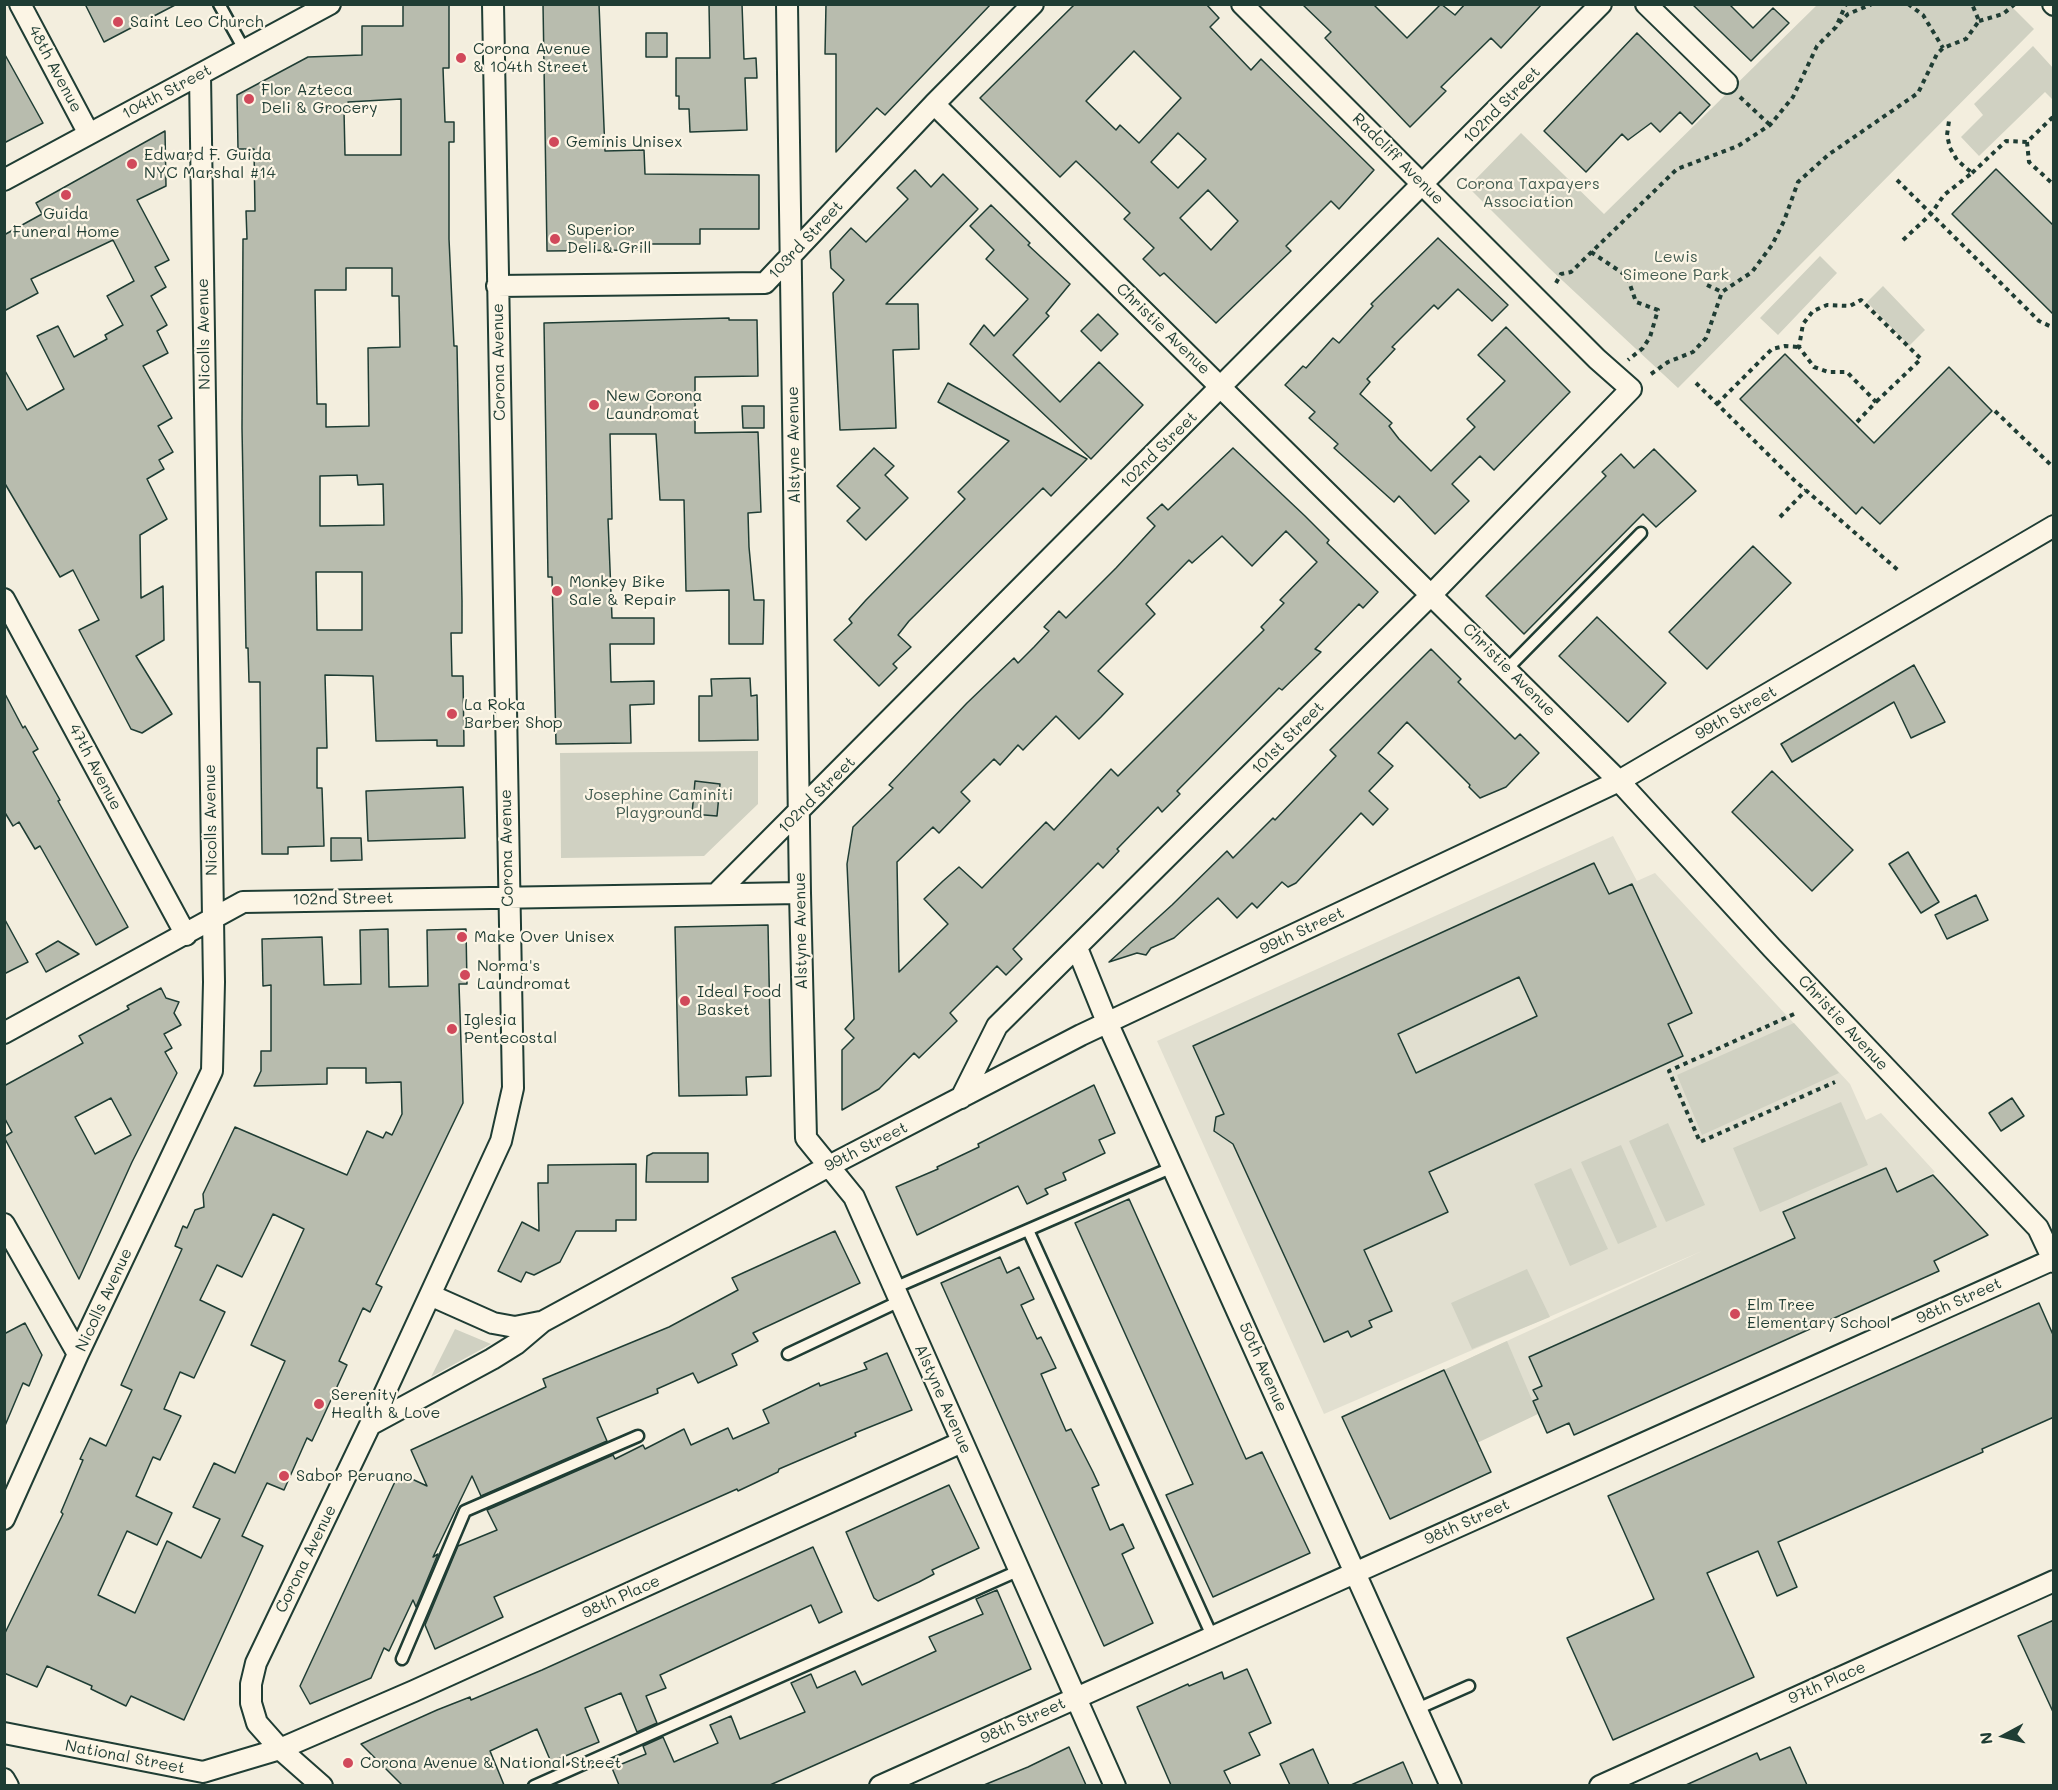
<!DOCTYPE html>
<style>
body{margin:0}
#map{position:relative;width:2058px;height:1790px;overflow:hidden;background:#f3eede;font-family:Mali,sans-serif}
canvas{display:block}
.frame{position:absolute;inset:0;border:6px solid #1f3d34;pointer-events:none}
.north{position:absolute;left:1974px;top:1706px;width:60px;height:60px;-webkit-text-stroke:4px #fcf5e5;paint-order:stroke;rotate:263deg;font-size:16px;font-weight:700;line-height:24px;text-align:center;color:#1f3d34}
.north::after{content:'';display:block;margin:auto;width:21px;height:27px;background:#1f3d34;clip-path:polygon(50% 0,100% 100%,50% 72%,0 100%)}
</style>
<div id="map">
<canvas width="2058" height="1790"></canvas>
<div class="frame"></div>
<div class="north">N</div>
</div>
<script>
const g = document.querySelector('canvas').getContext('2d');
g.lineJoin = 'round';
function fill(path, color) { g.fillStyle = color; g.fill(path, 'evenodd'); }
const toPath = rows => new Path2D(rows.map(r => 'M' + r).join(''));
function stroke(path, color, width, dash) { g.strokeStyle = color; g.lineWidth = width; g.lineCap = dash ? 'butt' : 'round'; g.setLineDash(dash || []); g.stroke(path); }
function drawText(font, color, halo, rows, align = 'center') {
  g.font = font + ' Mali,sans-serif'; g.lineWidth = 4.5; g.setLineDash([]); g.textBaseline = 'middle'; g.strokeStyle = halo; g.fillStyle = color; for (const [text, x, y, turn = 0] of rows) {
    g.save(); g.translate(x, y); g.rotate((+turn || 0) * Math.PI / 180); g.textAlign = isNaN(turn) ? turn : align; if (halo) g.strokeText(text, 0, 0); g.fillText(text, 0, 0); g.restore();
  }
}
const built = toPath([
 [1613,836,1637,881,1655,873,1850,1084,1866,1120,1881,1113,1935,1172,1897,1192,1885,1168,1784,1211,1795,1238,1529,1357,1542,1386,1534,1391,1538,1399,1533,1402,1538,1414,1444,1370,1702,1251,1324,1414,1157,1041]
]);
const green = toPath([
 [1817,5,2010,5,2034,29,1678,388,1549,268,1468,187,1521,133,1604,214],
 [2033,46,2053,68,2053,100,2045,92,1979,156,1961,137,1983,115,1974,104],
 [1820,256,1837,273,1778,335,1760,318],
 [1883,286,1925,330,1909,346,1867,302],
 [758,751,758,804,704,856,561,858,560,753],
 [1794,1023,1839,1073,1702,1135,1677,1075],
 [1841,1102,1868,1165,1760,1212,1733,1148],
 [1668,1123,1705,1205,1666,1222,1629,1141],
 [1621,1145,1657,1227,1618,1244,1581,1162],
 [1571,1168,1608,1249,1570,1266,1534,1184],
 [1527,1269,1550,1317,1472,1349,1451,1303],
 [455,1329,491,1344,431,1377],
 [1507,1341,1538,1414,1477,1443,1444,1370]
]);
const building = toPath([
 [85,4,177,4,104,42,85,4],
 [403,4,449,4,449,68,443,68,445,122,454,122,454,142,449,142,449,239,454,346,457,346,462,601,462,633,451,633,452,676,463,676,464,746,437,746,437,740,376,741,373,676,325,675,327,748,317,748,317,788,322,788,324,846,288,847,288,854,262,854,260,682,249,682,248,648,246,648,242,428,243,239,247,239,246,211,255,211,254,149,238,149,237,95,308,57,362,55,362,26,403,26,403,4],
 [401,99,401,155,345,155,344,111,349,110,348,102,401,99],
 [346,268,392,268,392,296,399,296,400,347,368,348,369,426,326,427,326,404,317,404,315,290,346,290,346,268],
 [357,475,358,485,383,484,384,525,320,526,320,476,357,475],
 [316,572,362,572,362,630,317,630,316,572],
 [543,4,599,4,605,151,644,150,645,174,759,175,759,229,700,229,700,244,641,244,641,250,547,251,543,4],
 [709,4,742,4,744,59,756,58,757,78,745,78,747,130,690,132,689,109,679,109,679,96,676,96,676,58,710,58,709,4],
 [826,4,991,4,885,115,877,108,836,152,836,54,825,54,826,4],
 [1075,4,1206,4,1219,18,1210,27,1251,70,1261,59,1374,170,1339,209,1331,201,1286,246,1291,251,1216,323,1164,273,1160,276,1143,259,1154,248,1124,219,1130,213,1098,182,1076,161,1060,177,980,98,1075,4],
 [1134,51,1181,98,1139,143,1120,125,1116,130,1086,101,1134,51],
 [1178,133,1206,159,1178,188,1151,162,1178,133],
 [1208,190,1238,221,1211,250,1180,218,1208,190],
 [1302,4,1373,4,1407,38,1441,4,1455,15,1465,4,1542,4,1501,48,1491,38,1441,87,1446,91,1410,127,1325,38,1331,32,1302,4],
 [1692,4,1729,4,1753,28,1773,8,1789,23,1751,61,1692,4],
 [646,33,667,33,667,57,646,57,646,33],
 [1637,33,1710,105,1692,124,1680,112,1660,132,1651,123,1628,140,1622,134,1586,172,1544,131,1637,33],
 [4,53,43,123,4,143,4,53],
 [165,131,166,186,137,200,169,260,155,267,166,287,151,296,167,325,157,331,168,353,143,366,172,418,158,426,173,452,159,460,164,469,147,479,167,519,140,535,141,598,163,586,164,640,136,656,172,714,142,733,131,729,79,630,99,620,73,570,60,577,4,482,4,369,27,410,64,389,37,336,58,326,74,357,107,339,105,335,123,325,107,296,134,281,113,240,31,279,38,293,4,311,4,235,42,214,36,203,165,131],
 [1996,169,2054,226,2054,315,1952,214,1996,169],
 [915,170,931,187,943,174,978,209,886,304,918,304,919,349,893,350,896,428,840,430,833,293,844,280,831,268,830,251,851,228,866,242,908,199,897,188,915,170],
 [991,205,1030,243,1028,245,1070,284,1046,313,1049,316,1013,355,1060,402,1099,362,1143,405,1091,459,970,344,984,325,994,336,1028,299,986,259,994,250,970,226,991,205],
 [1438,238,1508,305,1492,321,1458,289,1438,309,1434,305,1392,347,1395,349,1367,379,1370,382,1360,394,1392,423,1389,426,1399,439,1431,471,1475,427,1467,419,1505,381,1478,355,1506,327,1570,392,1494,470,1480,456,1452,484,1469,501,1435,534,1399,496,1394,502,1334,448,1338,444,1309,418,1315,412,1285,385,1303,366,1306,368,1333,338,1339,343,1373,306,1371,304,1438,238],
 [1098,314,1118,334,1101,351,1081,331,1098,314],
 [729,318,729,320,757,320,758,376,695,377,695,433,758,432,761,512,748,513,749,547,754,600,764,600,763,644,729,644,729,590,686,591,684,500,660,500,656,434,610,434,612,519,608,519,612,618,654,618,654,644,610,644,611,682,654,681,654,704,630,705,631,743,556,744,552,577,548,577,544,323,729,318],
 [1785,354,1874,443,1949,367,1992,411,1880,524,1862,507,1856,514,1740,399,1785,354],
 [948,383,1087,459,1051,496,1043,488,909,621,898,635,911,647,893,664,897,668,879,686,834,640,852,623,849,619,866,600,965,499,958,492,1009,441,938,402,948,383],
 [742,406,764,406,764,428,743,428,742,406],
 [874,448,894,466,885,475,908,498,866,540,847,521,860,508,837,486,874,448],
 [1233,448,1305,516,1329,540,1327,543,1378,592,1363,608,1359,604,1315,649,1321,652,1282,690,1279,688,1177,791,1180,794,1162,812,1158,807,1117,849,1119,851,1103,868,1098,863,1013,949,1022,959,1006,975,997,966,950,1013,957,1021,919,1058,914,1053,879,1089,842,1110,842,1050,854,1038,845,1029,854,1019,847,864,853,827,893,788,889,785,967,703,1014,658,1018,663,1034,647,1049,631,1044,627,1059,611,1066,618,1116,568,1155,526,1147,518,1162,504,1168,510,1233,448],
 [1286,531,1317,562,1280,600,1284,603,1261,627,1264,630,1118,776,1111,769,1054,830,1046,822,982,888,959,867,943,881,924,899,948,924,899,972,897,862,933,827,939,833,970,801,961,792,994,759,1000,765,1018,745,1023,750,1056,716,1079,739,1101,717,1123,694,1098,671,1155,614,1146,604,1189,560,1192,563,1222,536,1252,566,1286,531],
 [1654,449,1696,491,1656,527,1643,514,1524,634,1486,596,1606,476,1602,472,1621,454,1634,468,1654,449],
 [1753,546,1791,583,1707,669,1669,632,1753,546],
 [1597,617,1666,683,1628,722,1559,656,1597,617],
 [1431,649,1461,679,1458,682,1515,739,1520,734,1539,753,1506,787,1480,798,1469,787,1470,785,1407,722,1378,753,1393,766,1369,791,1388,809,1373,825,1361,813,1296,883,1288,887,1282,882,1257,908,1252,903,1237,918,1218,898,1174,938,1151,948,1146,955,1137,953,1109,962,1172,905,1227,851,1233,858,1273,818,1275,820,1336,756,1330,750,1431,649],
 [1914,665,1945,722,1911,738,1894,702,1792,762,1781,744,1914,665],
 [750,678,751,696,757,695,758,740,699,741,699,696,712,696,711,679,750,678],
 [4,692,23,728,25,726,38,749,33,752,60,800,58,801,128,927,96,945,40,846,35,849,19,822,13,826,4,811,4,692],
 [1772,771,1853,850,1812,891,1732,812,1772,771],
 [695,781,720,784,717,816,692,814,695,781],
 [463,787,465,838,368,841,366,791,463,787],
 [331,838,361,838,362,860,331,861,331,838],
 [1908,852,1939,902,1921,913,1889,864,1908,852],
 [1594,863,1609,894,1632,884,1692,1013,1668,1024,1683,1056,1429,1172,1448,1212,1364,1250,1392,1311,1369,1321,1372,1327,1351,1337,1348,1331,1324,1342,1233,1144,1214,1131,1216,1117,1224,1114,1193,1046,1594,863],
 [1519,977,1537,1016,1416,1073,1398,1034,1519,977],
 [1976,895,1988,920,1947,939,1935,915,1976,895],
 [4,918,28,962,4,974,4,918],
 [768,925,771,1076,746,1077,747,1095,679,1096,675,927,768,925],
 [388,929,389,987,428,986,427,930,466,929,467,984,459,984,463,1103,376,1284,382,1287,370,1312,363,1308,339,1361,347,1365,312,1441,307,1438,284,1490,267,1483,242,1536,263,1546,184,1720,131,1696,126,1706,91,1689,92,1686,47,1666,37,1687,4,1673,4,1635,63,1514,61,1512,83,1460,80,1459,90,1438,106,1446,132,1390,121,1385,182,1249,175,1246,183,1226,187,1228,195,1210,204,1207,203,1194,235,1127,347,1175,367,1131,383,1138,386,1132,392,1135,402,1114,401,1082,366,1083,366,1068,327,1068,327,1084,254,1086,261,1071,261,1051,271,1051,271,985,263,986,262,939,322,937,324,985,361,984,360,930,388,929],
 [273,1214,304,1229,251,1345,285,1361,235,1473,214,1463,193,1507,220,1519,201,1558,167,1541,135,1613,98,1595,127,1531,157,1545,172,1513,136,1496,153,1457,160,1460,181,1416,164,1409,180,1372,194,1378,225,1312,200,1300,217,1265,242,1277,273,1214],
 [58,941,79,954,46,972,36,954,58,941],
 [161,988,166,998,179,1002,174,1013,181,1025,164,1034,172,1048,165,1052,177,1073,132,1162,79,1279,4,1137,12,1132,4,1117,4,1086,83,1043,79,1036,129,1009,127,1006,161,988],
 [111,1098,131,1135,95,1154,75,1117,111,1098],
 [1094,1085,1115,1133,1099,1140,1105,1153,1063,1173,1066,1180,1045,1189,1048,1194,1027,1204,1018,1186,917,1235,896,1187,938,1169,937,1167,979,1147,978,1144,1094,1085],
 [2012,1098,2024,1116,2001,1131,1989,1113,2012,1098],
 [653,1153,708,1153,708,1182,646,1182,647,1156,653,1153],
 [636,1164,636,1220,616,1220,616,1231,576,1231,560,1262,534,1275,526,1272,521,1282,498,1271,522,1222,539,1231,538,1183,548,1183,548,1165,636,1164],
 [1886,1168,1897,1192,1933,1175,1988,1235,1934,1261,1939,1271,1574,1435,1569,1423,1547,1433,1533,1401,1538,1399,1533,1390,1542,1386,1529,1357,1795,1238,1783,1212,1886,1168],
 [1129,1199,1246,1459,1262,1452,1310,1553,1213,1597,1166,1495,1193,1484,1075,1223,1129,1199],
 [835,1231,860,1283,753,1333,758,1341,732,1354,737,1365,698,1383,693,1373,657,1389,658,1393,597,1418,607,1441,481,1496,472,1476,433,1557,438,1554,416,1607,413,1600,389,1651,384,1648,371,1678,310,1704,300,1686,399,1473,427,1486,411,1450,546,1387,543,1379,669,1327,738,1290,732,1278,835,1231],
 [1000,1257,1007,1273,1019,1267,1034,1299,1021,1305,1037,1339,1041,1337,1056,1368,1041,1374,1066,1431,1071,1429,1093,1472,1099,1485,1092,1488,1110,1530,1123,1524,1134,1548,1122,1554,1153,1623,1104,1646,941,1283,1000,1257],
 [2039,1303,2054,1337,2054,1417,1982,1449,1983,1452,1778,1542,1797,1587,1777,1596,1758,1551,1707,1573,1754,1677,1613,1740,1567,1638,1654,1599,1608,1496,2039,1303],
 [25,1323,42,1355,29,1386,23,1383,4,1428,4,1334,25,1323],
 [887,1353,912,1410,855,1433,856,1436,779,1469,778,1472,738,1491,737,1489,494,1597,503,1617,435,1649,425,1625,458,1546,497,1530,487,1510,613,1455,615,1459,643,1445,645,1449,684,1429,691,1445,728,1428,733,1439,769,1423,763,1410,819,1383,820,1386,867,1369,864,1363,887,1353],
 [1444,1370,1491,1472,1390,1519,1342,1417,1444,1370],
 [949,1485,979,1548,932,1570,934,1574,919,1582,878,1601,874,1598,846,1532,949,1485],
 [813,1547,842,1612,819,1623,811,1605,660,1675,666,1688,646,1696,657,1723,637,1732,621,1693,585,1708,599,1742,551,1762,537,1729,490,1751,504,1785,402,1785,361,1744,437,1710,470,1697,471,1700,542,1670,813,1547],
 [997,1590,1031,1669,770,1785,619,1785,612,1768,646,1754,643,1746,663,1737,674,1762,718,1743,710,1725,731,1716,740,1739,805,1712,791,1683,811,1674,817,1688,855,1671,862,1685,936,1651,929,1637,983,1614,976,1599,997,1590],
 [2054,1620,2054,1714,2018,1636,2054,1620],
 [1247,1669,1271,1723,1249,1733,1260,1755,1224,1771,1231,1785,1171,1785,1137,1707,1188,1684,1189,1686,1222,1672,1224,1679,1247,1669],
 [1069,1747,1086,1785,984,1785,1028,1767,1069,1747],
 [1790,1747,1807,1785,1686,1785,1757,1753,1760,1760,1790,1747],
 [1313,1749,1329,1785,1290,1785,1280,1764,1313,1749],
 [1403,1762,1413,1785,1351,1785,1403,1762]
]);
const path = toPath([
 [1908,4,1923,15,1943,48],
 [1979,21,2003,14,2015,4],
 [1839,23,1848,14,1872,4],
 [1740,97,1770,125],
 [2027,142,2029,162,2054,185],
 [1972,173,2006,141,2027,142,2054,116],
 [1897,180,2039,321,2054,328],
 [1903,240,1931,214,1944,195,1972,173,1957,160,1950,148,1947,135,1949,121],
 [1591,252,1627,276,1636,302,1658,310,1650,337,1643,348,1628,360],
 [1556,283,1561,274,1571,272,1677,169,1738,146,1770,125,1793,97,1817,46,1836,27,1846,4],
 [1707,285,1722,292],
 [1651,374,1668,362,1693,352,1706,338,1722,292,1752,272,1772,245,1784,221,1798,182,1828,155,1918,93,1937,54,1943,48,1966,39,1979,21,1972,4],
 [1696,383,1794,480,1899,571],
 [1717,404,1772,349,1785,346,1799,347],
 [1995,411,2054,468],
 [1857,422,1876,402,1847,372,1828,372,1814,367,1799,347,1803,324,1813,311,1827,305,1850,306,1861,300,1921,359,1876,402],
 [1780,517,1806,490],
 [1794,1014,1669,1071,1700,1142,1835,1082]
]);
const service = toPath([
 [219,4,245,51],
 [1507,669,1641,533],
 [1028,1230,1213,1638],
 [894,1288,1173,1167],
 [788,1354,900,1301],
 [402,1659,465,1511,638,1436],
 [1417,1709,1469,1686],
 [534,1786,1020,1570]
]);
const minor = toPath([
 [20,4,89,134],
 [787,4,800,893,806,1138,854,1197,1115,1786],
 [1646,4,1727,83],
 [2053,4,2054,5],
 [934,104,1619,781,1772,948,2038,1228,2054,1262],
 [4,180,330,4],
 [497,286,765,283,934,104,1033,4],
 [4,599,186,935],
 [716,894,1601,4],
 [1077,948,1107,1022,1451,1786],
 [4,1033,243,902,800,893],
 [961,1098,997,1026,1432,594,1631,389,1597,359,1242,4],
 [4,1224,78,1354],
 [430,1295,493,1323,515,1327,540,1322],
 [370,1425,492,1359,516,1344,542,1322,829,1166,1081,1035,1619,781,2054,526],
 [4,1519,78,1354,212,1071,214,982,200,75],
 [4,1733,203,1772,243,1760,280,1749,414,1691,962,1442],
 [4,1779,8,1786],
 [322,1786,280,1749,257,1723,251,1703,251,1684,256,1663,370,1425,501,1141,513,1088,493,4],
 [880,1786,2054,1259],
 [1600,1786,2054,1581]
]);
const markers = [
 [118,22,6,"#d1495b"],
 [461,58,6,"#d1495b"],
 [249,99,6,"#d1495b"],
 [554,142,6,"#d1495b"],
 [132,164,6,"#d1495b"],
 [66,195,6,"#d1495b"],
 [555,239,6,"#d1495b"],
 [594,405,6,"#d1495b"],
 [557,591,6,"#d1495b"],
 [452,714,6,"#d1495b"],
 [462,937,6,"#d1495b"],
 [465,975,6,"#d1495b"],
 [685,1001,6,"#d1495b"],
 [452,1029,6,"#d1495b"],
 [1735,1314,6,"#d1495b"],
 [319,1404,6,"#d1495b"],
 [284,1476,6,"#d1495b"],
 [348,1763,6,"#d1495b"]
];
const poiNames = [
 ["Saint Leo Church",130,22],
 ["Corona Avenue",473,49],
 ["& 104th Street",473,67],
 ["Flor Azteca",261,90],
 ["Deli & Grocery",261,108],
 ["Geminis Unisex",566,142],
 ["Edward F. Guida",144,155],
 ["NYC Marshal #14",144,173],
 ["Guida",66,214,"center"],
 ["Funeral Home",66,232,"center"],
 ["Superior",567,230],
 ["Deli & Grill",567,248],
 ["New Corona",606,396],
 ["Laundromat",606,414],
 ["Monkey Bike",569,582],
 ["Sale & Repair",569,600],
 ["La Roka",464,705],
 ["Barber Shop",464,723],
 ["Make Over Unisex",474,937],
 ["Norma's",477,966],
 ["Laundromat",477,984],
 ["Ideal Food",697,992],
 ["Basket",697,1010],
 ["Iglesia",464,1020],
 ["Pentecostal",464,1038],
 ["Elm Tree",1747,1305],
 ["Elementary School",1747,1323],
 ["Serenity",331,1395],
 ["Health & Love",331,1413],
 ["Sabor Peruano",296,1476],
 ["Corona Avenue & National Street",360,1763]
];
const streetNames = [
 ["48th Avenue",55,69,62],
 ["104th Street",167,92,-28],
 ["102nd Street",1502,105,-45],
 ["Radcliff Avenue",1398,159,45],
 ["103rd Street",806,240,-47],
 ["Christie Avenue",1163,329,44],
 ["Nicolls Avenue",204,334,-91],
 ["Corona Avenue",499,362,-91],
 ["Alstyne Avenue",794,445,-91],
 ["102nd Street",1159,450,-45],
 ["Christie Avenue",1509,670,45],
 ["99th Street",1736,713,-30],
 ["101st Street",1288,738,-45],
 ["47th Avenue",95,767,62],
 ["102nd Street",817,795,-45],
 ["Nicolls Avenue",211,820,-91],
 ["Corona Avenue",507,848,-91],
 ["102nd Street",343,899,-1],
 ["Alstyne Avenue",801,931,-91],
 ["99th Street",1302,931,-25],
 ["Christie Avenue",1843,1023,47],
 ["99th Street",866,1147,-27],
 ["Nicolls Avenue",104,1300,-65],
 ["98th Street",1959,1301,-24],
 ["50th Avenue",1263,1367,66],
 ["Alstyne Avenue",943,1399,66],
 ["98th Street",1467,1522,-24],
 ["Corona Avenue",306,1559,-64],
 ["98th Place",621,1597,-24],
 ["97th Place",1827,1683,-24],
 ["98th Street",1023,1721,-24],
 ["National Street",125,1757,11]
];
const parkNames = [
 ["Corona Taxpayers",1528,184],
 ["Association",1528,202],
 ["Lewis",1676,257],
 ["Simeone Park",1676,275],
 ["Josephine Caminiti",659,795],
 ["Playground",659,813]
];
fill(built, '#e1dfd0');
fill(green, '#d0d1c2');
fill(building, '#b8bcae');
stroke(building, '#1f3d34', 1.5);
stroke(service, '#1f3d34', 15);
stroke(minor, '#1f3d34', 24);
stroke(path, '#1f3d34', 4, [4.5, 4.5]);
stroke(service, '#fcf5e5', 10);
stroke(minor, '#fcf5e5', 20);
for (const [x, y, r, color] of markers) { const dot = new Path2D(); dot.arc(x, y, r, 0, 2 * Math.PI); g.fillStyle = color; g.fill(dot); stroke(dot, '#fcf5e5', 2); }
drawText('16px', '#1f3d34', '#fcf5e5', poiNames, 'left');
drawText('16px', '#1f3d34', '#fcf5e5', streetNames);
drawText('16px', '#425b50', '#fcf5e5', parkNames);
</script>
